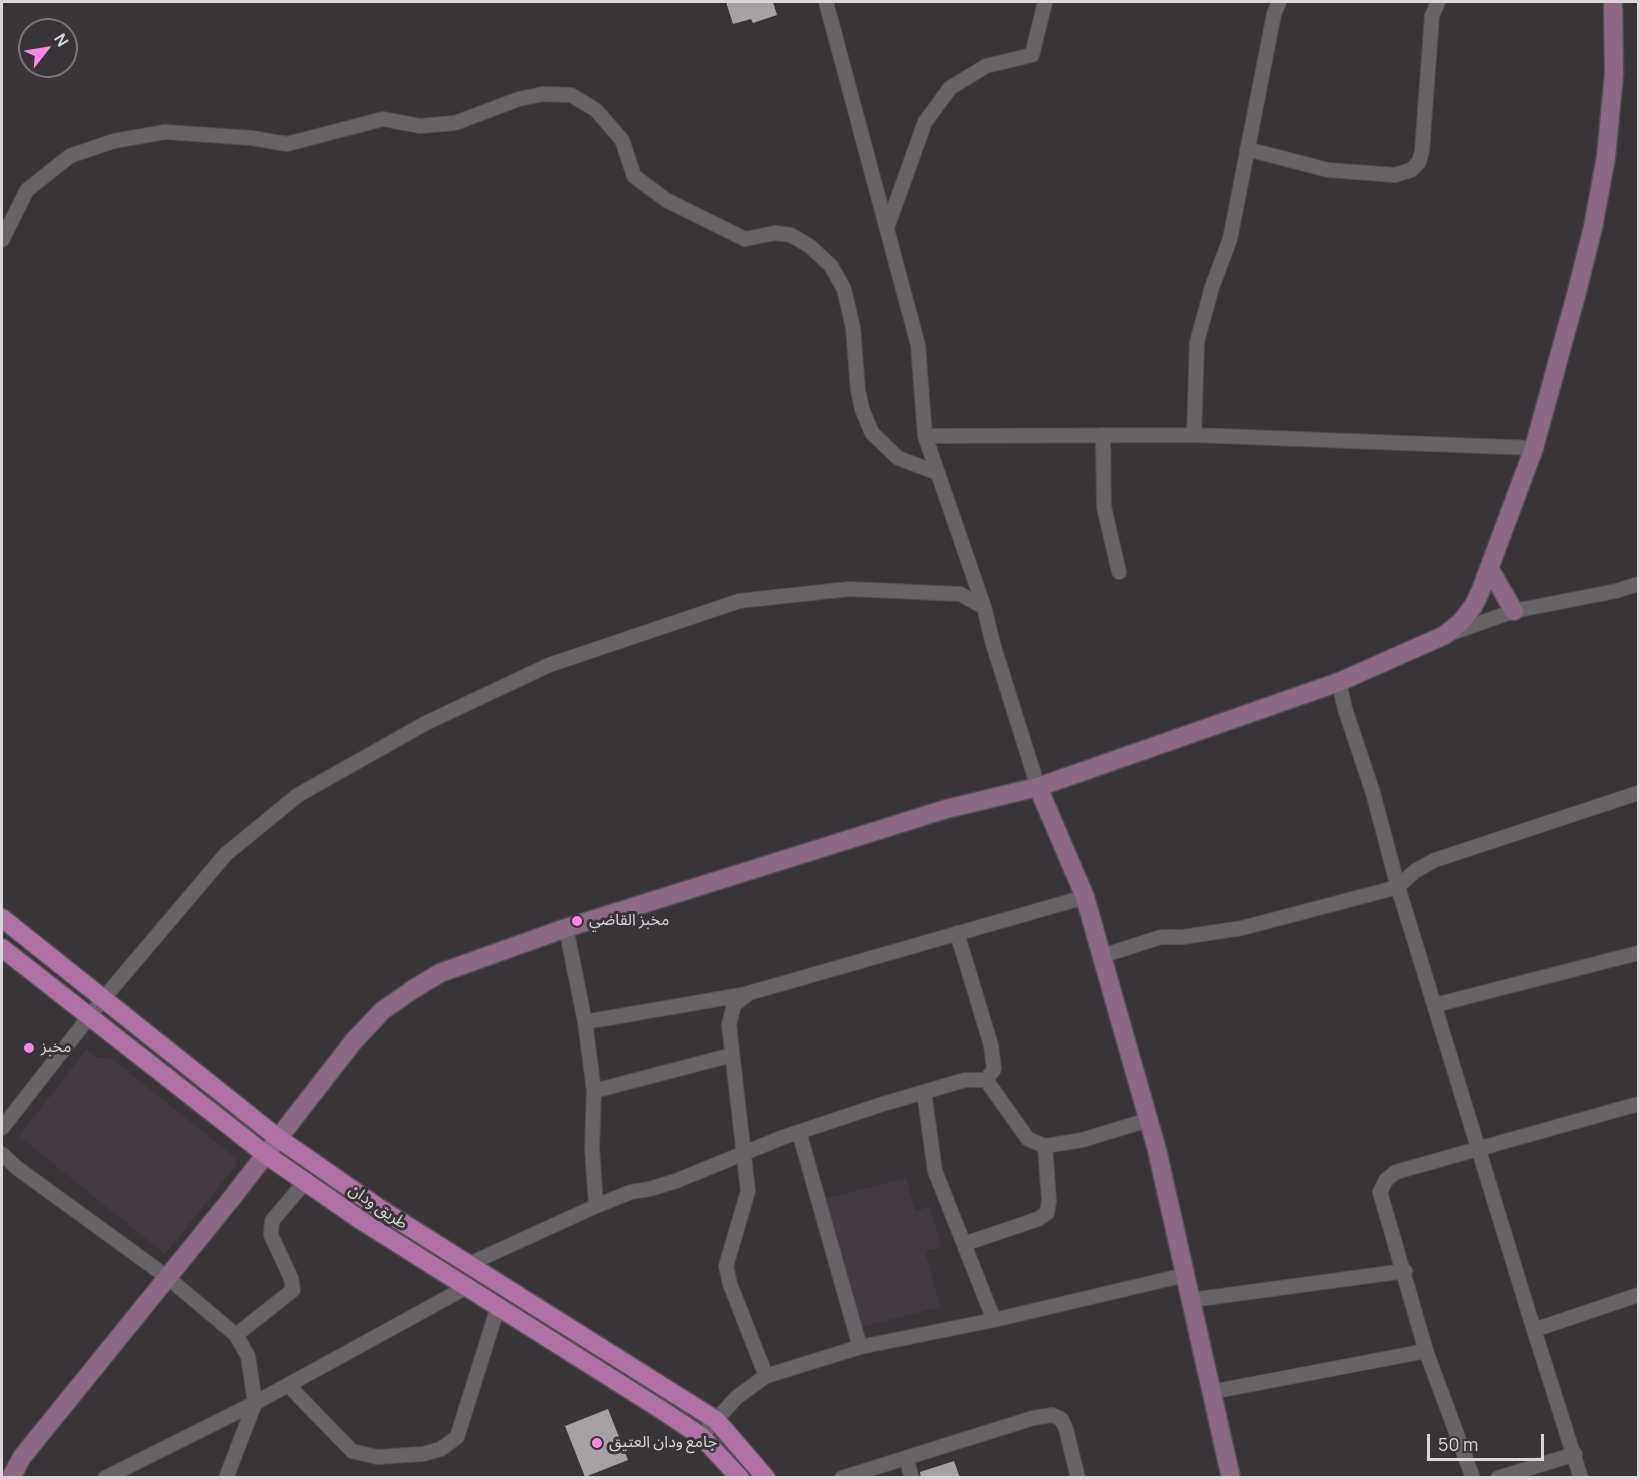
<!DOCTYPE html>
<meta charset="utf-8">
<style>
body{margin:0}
#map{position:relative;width:1640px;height:1479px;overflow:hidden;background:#383437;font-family:Manrope,sans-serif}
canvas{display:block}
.frame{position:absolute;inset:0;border:3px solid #dad7d9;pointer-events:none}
.north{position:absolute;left:18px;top:18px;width:60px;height:60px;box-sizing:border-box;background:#383437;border:2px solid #797578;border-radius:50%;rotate:59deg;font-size:16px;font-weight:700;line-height:24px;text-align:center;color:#dad7d9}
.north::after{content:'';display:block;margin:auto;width:21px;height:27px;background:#fb87e5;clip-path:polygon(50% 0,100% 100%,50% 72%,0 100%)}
.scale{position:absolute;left:1427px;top:1434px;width:117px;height:27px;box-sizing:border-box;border:3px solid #dad7d9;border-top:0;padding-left:8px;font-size:18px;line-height:21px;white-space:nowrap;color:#dad7d9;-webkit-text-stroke:4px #383437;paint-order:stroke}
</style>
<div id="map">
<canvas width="1640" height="1479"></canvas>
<div class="frame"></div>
<div class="north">N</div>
<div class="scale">50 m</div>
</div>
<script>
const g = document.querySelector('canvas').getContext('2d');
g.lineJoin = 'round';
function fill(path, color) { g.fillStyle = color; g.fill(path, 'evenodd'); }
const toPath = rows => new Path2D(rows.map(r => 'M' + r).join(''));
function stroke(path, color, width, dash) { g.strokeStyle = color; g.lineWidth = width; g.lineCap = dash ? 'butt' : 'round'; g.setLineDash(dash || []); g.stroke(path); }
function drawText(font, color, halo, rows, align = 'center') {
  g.font = font + ' Manrope,"Noto Sans Arabic",sans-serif'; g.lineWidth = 6; g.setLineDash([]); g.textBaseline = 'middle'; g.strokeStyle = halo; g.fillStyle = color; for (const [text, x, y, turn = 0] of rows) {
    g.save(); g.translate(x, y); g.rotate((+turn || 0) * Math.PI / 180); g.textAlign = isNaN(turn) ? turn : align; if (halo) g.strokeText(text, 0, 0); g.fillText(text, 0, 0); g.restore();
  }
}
const built = toPath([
 [87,1049,98,1058,111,1058,237,1159,235,1167,165,1254,19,1136],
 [906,1178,915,1211,930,1207,941,1247,925,1251,940,1307,857,1328,823,1199]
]);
const building = toPath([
 [726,2,773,2,777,15,753,23,751,19,733,24],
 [608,1409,628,1460,585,1477,565,1426],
 [954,1461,960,1478,921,1478,920,1472]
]);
const street = toPath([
 [826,2,918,345,925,436,984,607,993,644,1038,787],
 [1247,149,1328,170,1395,175,1411,170,1419,162,1422,151,1432,16,1438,2],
 [887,228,925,122,950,88,986,66,1032,55,1045,2],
 [2,240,27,190,70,156,114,141,165,132,252,138,287,144,383,119,420,126,455,123,519,99,543,94,571,95,596,110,622,140,634,176,666,200,745,239,775,233,791,235,811,247,831,266,844,289,853,328,858,390,862,409,872,433,898,458,938,473],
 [1103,435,1104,507,1119,572],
 [1194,435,1197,342,1212,287,1230,239,1274,14,1279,2],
 [925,436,1194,435,1534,448],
 [1452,633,1514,611,1616,591,1638,584],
 [1339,682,1345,709,1373,793,1398,887,1534,1330,1581,1478],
 [566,928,585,1022,594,1091,592,1147,596,1206],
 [957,933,991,1045,994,1069,986,1080],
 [1102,956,1161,937,1183,937,1242,928,1398,887,1415,871,1435,860,1638,793],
 [1435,1005,1638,953],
 [585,1022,747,994],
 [594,1091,732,1055],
 [924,1092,935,1171,994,1320],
 [2,1128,103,999,226,854,298,795,426,723,549,665,739,601,849,589,960,594,984,607],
 [799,1132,860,1347],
 [2,1154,17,1168,167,1277,236,1335,248,1356,255,1403,226,1478],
 [964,1244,1038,1219,1047,1213,1049,1200,1045,1146],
 [467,1265,596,1206,631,1192,650,1189,676,1181,781,1138,883,1104,965,1080,986,1080,1028,1139,1045,1146,1082,1140,1148,1120],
 [1191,1300,1405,1271],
 [1534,1330,1638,1295],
 [236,1335,293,1290,291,1278,271,1235,272,1221,305,1182],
 [766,1376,730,1284,726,1266,748,1191,729,1025,734,1005,749,993,1085,897],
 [288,1385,352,1451,377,1457,423,1454,441,1449,457,1437,498,1307],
 [1211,1392,1426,1351],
 [701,1436,737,1397,766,1376,860,1347,994,1320,1185,1275],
 [906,1458,912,1478],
 [105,1478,255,1403,465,1288],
 [842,1478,1033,1418,1052,1415,1061,1419,1066,1429,1078,1478],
 [1473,1478,1426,1351,1380,1192,1386,1180,1396,1172,1638,1104],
 [1498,1478,1575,1454]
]);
const secondary = toPath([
 [1489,568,1514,611],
 [1038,787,1085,897,1157,1150,1231,1478],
 [11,1478,22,1457,231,1199,353,1042,382,1011,412,990,440,973,566,928,946,809,1038,787,1339,682,1445,635,1461,622,1474,605,1481,590,1534,448,1576,295,1593,227,1606,157,1614,74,1613,2]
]);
const primary = toPath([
 [2,918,278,1138,376,1206,716,1420,766,1478],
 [2,948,265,1154,362,1221,657,1407,701,1436,740,1478]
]);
const markers = [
 [577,921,6,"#fb87e5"],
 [29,1048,6,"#fb87e5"],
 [597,1443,6,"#fb87e5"]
];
const poiNames = [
 ["مخبز القاضي",589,921],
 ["مخبز",41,1048],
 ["جامع ودان العتيق",609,1443]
];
const streetNames = [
 ["طريق ودان",378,1207,34]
];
fill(built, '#443b42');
fill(building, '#a5a1a4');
stroke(street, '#535052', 16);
stroke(secondary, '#535052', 21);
stroke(primary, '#535052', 21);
stroke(street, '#676366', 14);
stroke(secondary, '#8b6985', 18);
stroke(primary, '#af70a3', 18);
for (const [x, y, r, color] of markers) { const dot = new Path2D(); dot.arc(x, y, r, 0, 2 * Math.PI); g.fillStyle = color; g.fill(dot); stroke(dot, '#383437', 2); }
drawText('16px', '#dad7d9', '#383437', poiNames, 'left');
drawText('16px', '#dad7d9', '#383437', streetNames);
</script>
